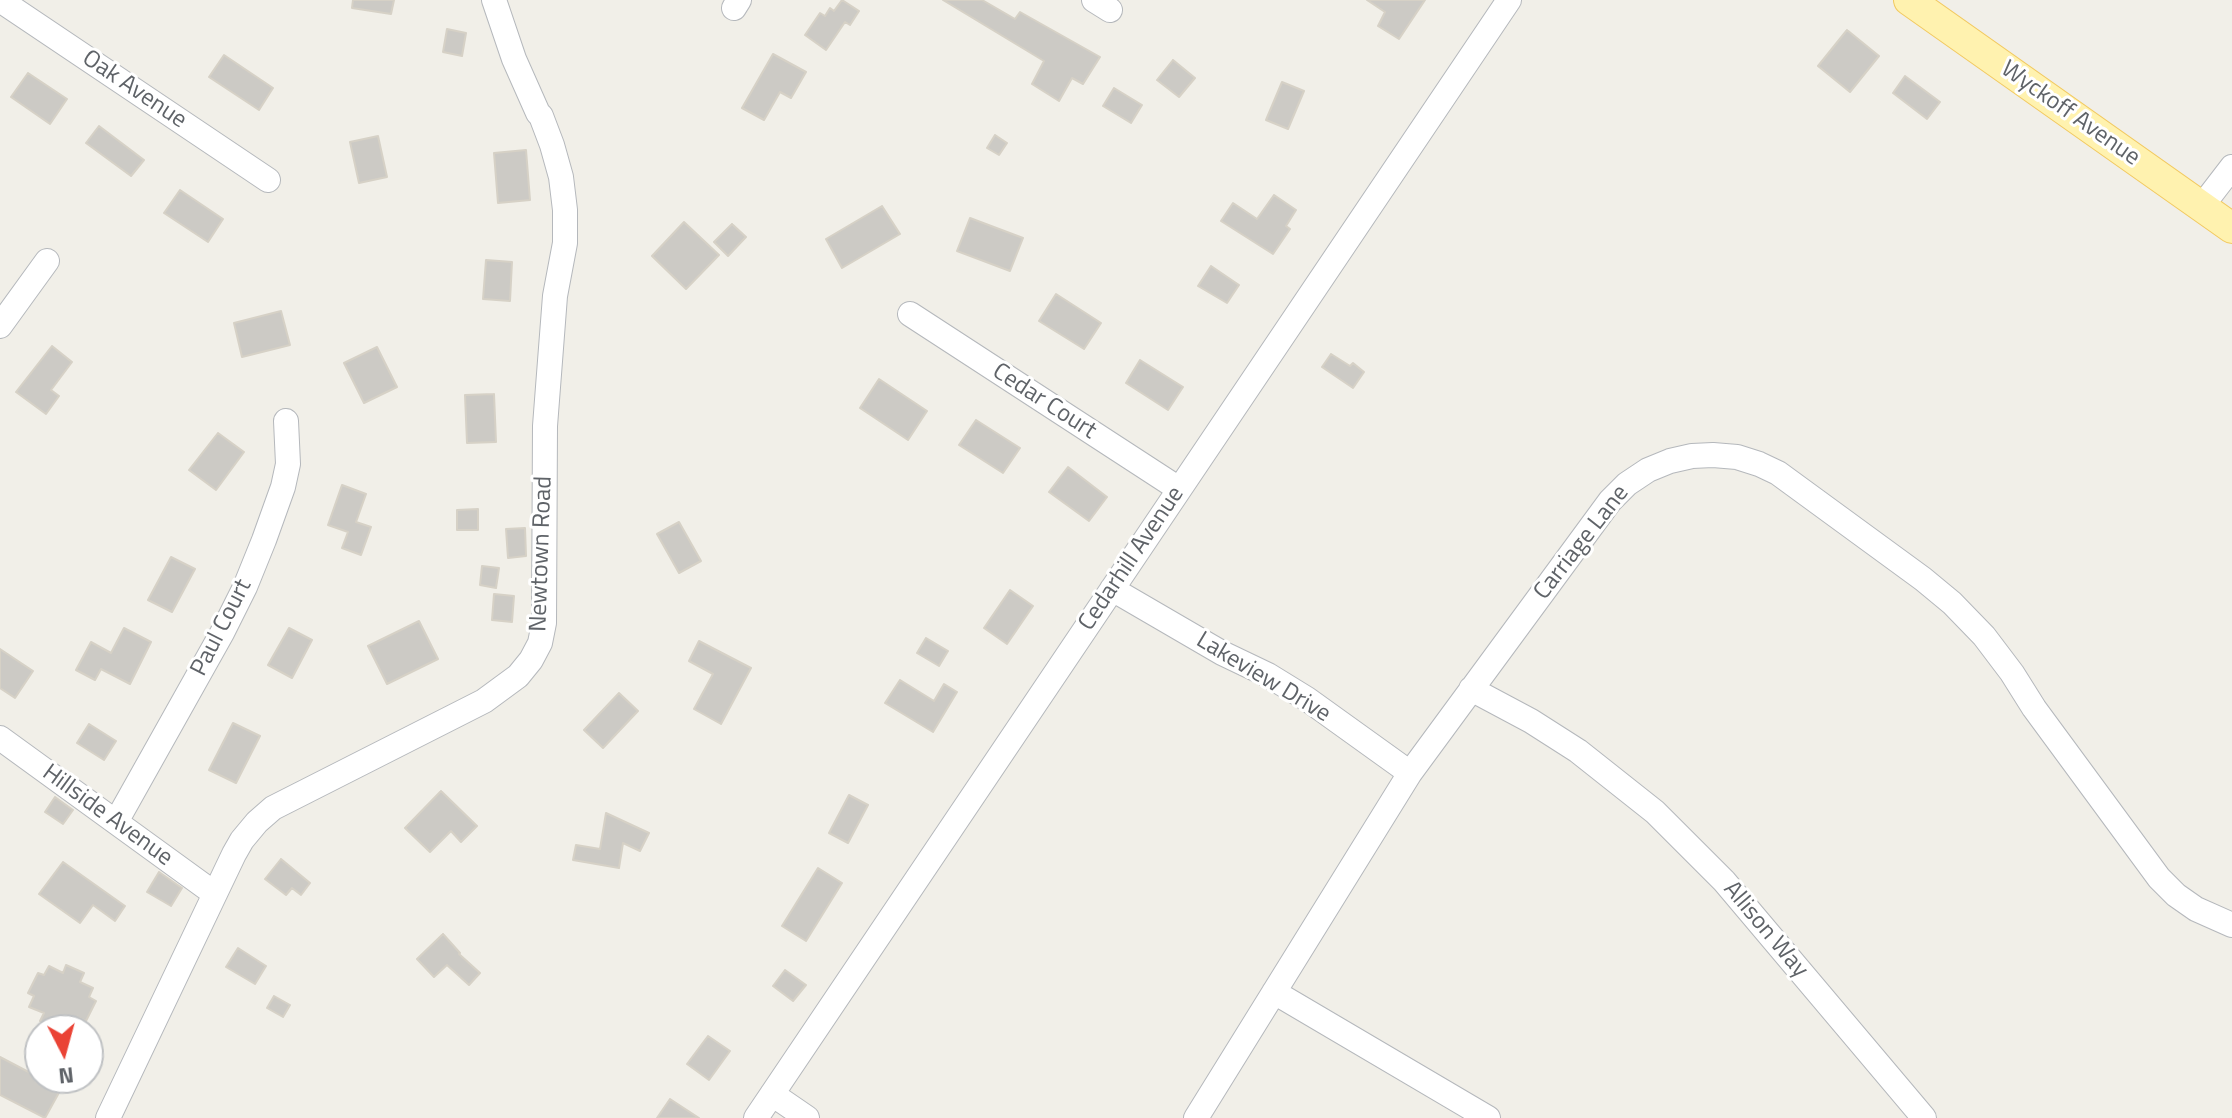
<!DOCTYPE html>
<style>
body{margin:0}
#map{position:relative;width:2232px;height:1118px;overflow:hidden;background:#f1efe8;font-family:"Titillium Web",sans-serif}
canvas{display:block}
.north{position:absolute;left:24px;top:1014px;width:80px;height:80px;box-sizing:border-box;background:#fff;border:2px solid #bfc1c3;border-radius:50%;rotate:174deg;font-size:22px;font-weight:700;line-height:32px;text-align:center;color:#5f6368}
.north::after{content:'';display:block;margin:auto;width:28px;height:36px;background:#ea4335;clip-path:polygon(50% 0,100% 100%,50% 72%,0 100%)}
</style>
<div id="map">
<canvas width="2232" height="1118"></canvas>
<div class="north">N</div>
</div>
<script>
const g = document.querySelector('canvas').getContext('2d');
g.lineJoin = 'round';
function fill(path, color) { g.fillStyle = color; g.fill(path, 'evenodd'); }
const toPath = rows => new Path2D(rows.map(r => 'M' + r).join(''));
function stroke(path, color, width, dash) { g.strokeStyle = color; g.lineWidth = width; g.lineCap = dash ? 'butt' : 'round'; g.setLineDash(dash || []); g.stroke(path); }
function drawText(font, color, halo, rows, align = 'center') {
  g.font = font + ' "Titillium Web",sans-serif'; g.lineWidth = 6; g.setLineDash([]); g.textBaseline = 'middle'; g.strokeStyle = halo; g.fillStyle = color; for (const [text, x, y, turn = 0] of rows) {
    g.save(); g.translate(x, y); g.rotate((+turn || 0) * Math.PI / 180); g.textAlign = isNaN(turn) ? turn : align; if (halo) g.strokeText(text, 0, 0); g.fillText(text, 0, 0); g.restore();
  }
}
const building = toPath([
 [353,0,394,0,391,14,352,8,353,0],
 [842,0,859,11,850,25,845,22,826,50,805,35,820,13,825,16,830,8,834,11,842,0],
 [943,0,982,0,1015,19,1020,12,1100,57,1083,84,1072,78,1059,101,1032,84,1044,61,943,0],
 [1367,0,1425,0,1399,39,1378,26,1385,12,1367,0],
 [447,29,466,33,462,56,443,52,447,29],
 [1847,30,1879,56,1850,92,1818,66,1847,30],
 [773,54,806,72,791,98,780,92,764,120,742,108,773,54],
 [224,55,273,88,259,110,209,77,224,55],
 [1173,60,1195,78,1179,97,1157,80,1173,60],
 [28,73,67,99,50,124,11,97,28,73],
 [1905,76,1940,102,1927,119,1893,93,1905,76],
 [1282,82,1304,91,1288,129,1266,120,1282,82],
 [1114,88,1142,105,1131,123,1103,106,1114,88],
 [99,126,144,160,131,176,86,143,99,126],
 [995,135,1007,143,999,155,987,148,995,135],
 [378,136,387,177,359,183,350,142,378,136],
 [526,150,530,200,498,203,494,153,526,150],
 [180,190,223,219,208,242,164,213,180,190],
 [1274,195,1296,210,1286,226,1290,229,1273,254,1221,221,1233,203,1257,219,1274,195],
 [882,206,900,234,842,268,826,239,882,206],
 [970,218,1023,238,1010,271,957,251,970,218],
 [684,222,719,255,686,289,652,256,684,222],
 [732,224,746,237,728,256,714,242,732,224],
 [486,260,512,262,510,301,483,299,486,260],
 [1211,266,1239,285,1227,303,1198,286,1211,266],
 [1056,294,1101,323,1084,349,1039,321,1056,294],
 [281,311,290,345,242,357,234,323,281,311],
 [52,346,72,362,51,390,59,396,46,414,16,392,52,346],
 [377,347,397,387,364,403,344,363,377,347],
 [1331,354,1350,366,1353,363,1364,372,1353,388,1322,367,1331,354],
 [1140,360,1183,387,1168,410,1126,383,1140,360],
 [879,379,927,411,908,440,860,408,879,379],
 [494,394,496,442,467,443,465,395,494,394],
 [976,420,1020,448,1003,473,959,445,976,420],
 [218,433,244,452,216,490,189,470,218,433],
 [1068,467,1107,497,1089,521,1049,492,1068,467],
 [342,485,366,494,356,522,371,527,361,555,342,548,348,532,328,525,342,485],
 [478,509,478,530,457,530,457,510,478,509],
 [679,522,701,561,679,573,657,534,679,522],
 [525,528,526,556,508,558,506,529,525,528],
 [171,557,195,569,172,612,148,600,171,557],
 [482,566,499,568,496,588,480,585,482,566],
 [1010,590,1033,606,1007,644,984,628,1010,590],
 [494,594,514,596,512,622,492,620,494,594],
 [419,621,438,659,387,684,368,646,419,621],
 [124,628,151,642,130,684,101,669,95,680,76,670,91,642,111,653,124,628],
 [289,628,312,640,292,678,268,665,289,628],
 [926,638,948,651,939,666,917,653,926,638],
 [699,641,751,668,721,724,694,709,713,674,689,661,699,641],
 [0,649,33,671,15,698,0,688,0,649],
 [900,680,934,701,944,684,957,692,933,732,885,703,900,680],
 [619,693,638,711,603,748,584,730,619,693],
 [233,723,260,736,236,783,209,770,233,723],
 [89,724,116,741,104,760,77,743,89,724],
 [441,791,477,826,461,842,451,831,430,852,405,828,441,791],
 [849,795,868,805,848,843,829,833,849,795],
 [55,797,73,810,63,824,45,812,55,797],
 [606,813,649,833,640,851,623,843,619,868,573,860,576,845,600,849,606,813],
 [281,859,310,883,301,895,292,888,286,895,265,879,281,859],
 [63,862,125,906,115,921,93,905,80,923,39,894,63,862],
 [818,868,842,883,806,941,782,926,818,868],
 [159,872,182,888,171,906,147,892,159,872],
 [443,934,460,953,459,954,480,973,469,985,447,965,434,977,417,959,443,934],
 [238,948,266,966,255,984,226,967,238,948],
 [66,965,84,973,80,982,93,988,89,997,96,1001,86,1021,79,1018,74,1028,60,1021,56,1029,40,1021,44,1013,29,1007,34,996,28,993,38,973,44,975,49,966,63,973,66,965],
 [785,970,806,985,793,1001,773,986,785,970],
 [274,996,290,1005,283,1017,267,1008,274,996],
 [708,1036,730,1051,709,1080,687,1064,708,1036],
 [0,1057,61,1089,45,1118,0,1095,0,1057],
 [670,1099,699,1118,657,1118,670,1099]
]);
const minor = toPath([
 [0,0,268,180],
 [1094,0,1110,10],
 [734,8,739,0],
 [2202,206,2232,167],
 [910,314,1179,489],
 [0,326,47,261],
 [1112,589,1222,653,1268,675,1307,699,1410,773],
 [1471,689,1531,721,1578,751,1655,812,1724,881,1924,1118],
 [0,738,215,894],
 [116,822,222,633,245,587,264,540,283,487,288,464,286,421],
 [1274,992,1488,1118],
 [772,1094,807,1118],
 [108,1118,234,854,242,840,257,822,273,808,484,701,518,676,531,660,540,643,544,623,545,426,555,296,565,243,565,210,561,177,552,145,541,116,538,113,514,59,494,0],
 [756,1118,1509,0],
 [1196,1118,1410,773,1610,501,1627,484,1648,470,1670,461,1692,456,1713,455,1737,457,1759,464,1778,473,1923,579,1952,603,1984,636,2012,673,2034,708,2159,878,2176,895,2196,909,2232,925]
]);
const major = toPath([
 [1909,0,2232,228]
]);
const streetNames = [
 ["Oak Avenue",134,90,34],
 ["Wyckoff Avenue",2070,114,35],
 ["Cedar Court",1044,402,33],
 ["Carriage Lane",1582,543,-52],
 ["Newtown Road",542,554,-88],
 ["Cedarhill Avenue",1132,559,-56],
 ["Paul Court",222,628,-63],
 ["Lakeview Drive",1263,678,31],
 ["Hillside Avenue",107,816,36],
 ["Allison Way",1765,930,50]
];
fill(building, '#cccac5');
stroke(building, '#d6d1c6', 2);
stroke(minor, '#b5b8bc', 26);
stroke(major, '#f2c960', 32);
stroke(minor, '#fff', 24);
stroke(major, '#fff2af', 30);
drawText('24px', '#5f6368', '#fff', streetNames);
</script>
